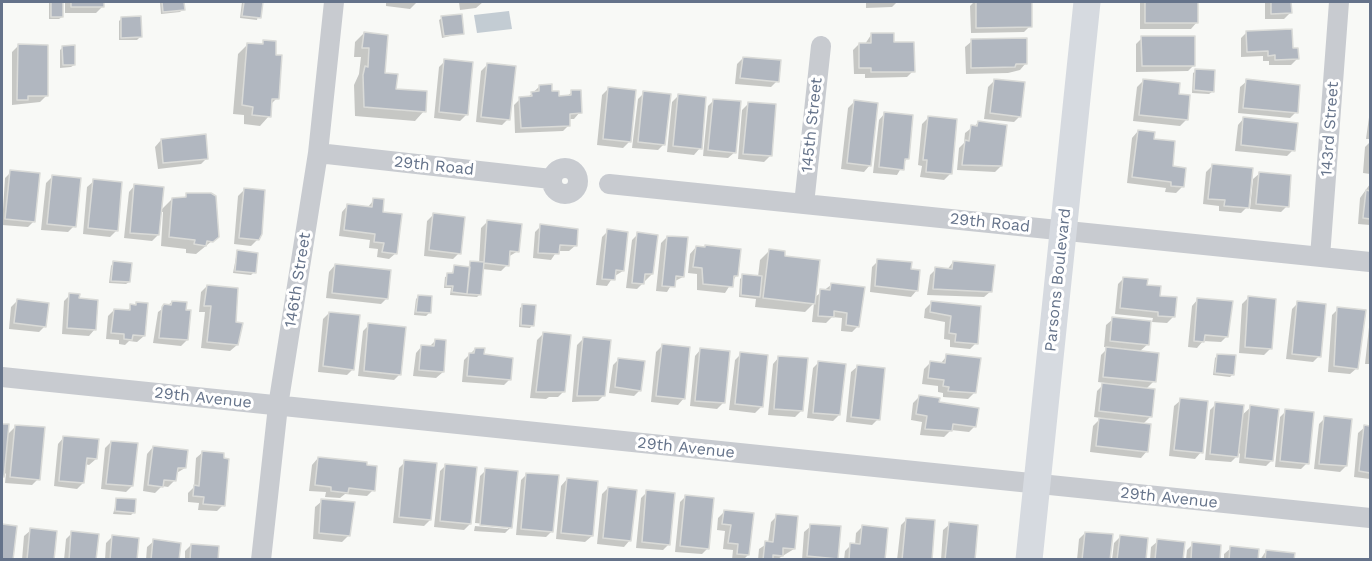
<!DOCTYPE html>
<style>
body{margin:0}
#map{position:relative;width:1372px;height:561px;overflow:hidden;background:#f8f9f6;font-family:"Work Sans",sans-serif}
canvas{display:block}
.frame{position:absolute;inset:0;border:3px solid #65738a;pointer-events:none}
</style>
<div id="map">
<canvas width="1372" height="561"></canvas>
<div class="frame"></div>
</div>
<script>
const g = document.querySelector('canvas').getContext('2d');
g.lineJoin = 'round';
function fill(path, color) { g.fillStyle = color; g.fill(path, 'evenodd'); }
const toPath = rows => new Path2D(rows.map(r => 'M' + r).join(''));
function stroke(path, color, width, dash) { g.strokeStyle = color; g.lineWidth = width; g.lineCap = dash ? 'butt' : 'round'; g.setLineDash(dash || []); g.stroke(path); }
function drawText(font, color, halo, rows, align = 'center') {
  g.font = font + ' "Work Sans",sans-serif'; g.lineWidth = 6; g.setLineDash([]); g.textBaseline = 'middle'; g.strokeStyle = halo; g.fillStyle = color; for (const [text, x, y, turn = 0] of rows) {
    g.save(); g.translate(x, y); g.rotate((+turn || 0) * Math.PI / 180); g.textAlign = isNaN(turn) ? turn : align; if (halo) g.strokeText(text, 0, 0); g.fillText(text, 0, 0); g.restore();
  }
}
const water = toPath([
 [509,11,512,29,477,33,474,15]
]);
const shadow = toPath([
 [49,2,62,2,62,17,59,19,49,19],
 [65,2,102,2,102,7,96,13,65,13],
 [160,2,183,2,183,9,180,12,161,14],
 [242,2,261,2,257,20,240,18],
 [386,2,417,2,410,9,386,6],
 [459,2,483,2,476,8,460,10],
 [866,2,897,2,892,7,866,8],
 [974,2,1019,2,1030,26,1024,32,971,33,970,6],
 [1140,2,1197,2,1197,22,1191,29,1140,29],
 [1246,2,1290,2,1290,13,1284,19,1265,19,1265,2],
 [122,18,140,37,137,40,119,40,119,21],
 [442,18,462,33,442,38,439,20],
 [1247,32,1291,49,1297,59,1291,65,1269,65,1269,61,1263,61,1263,56,1241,57,1241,38],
 [364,33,383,74,395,90,424,111,415,121,355,116,354,85,359,74,361,57,354,57,355,42],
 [871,35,892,44,913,71,907,77,865,78,865,74,854,74,853,50,859,44,865,44],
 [1142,38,1194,65,1188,71,1136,72,1136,44],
 [972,41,1026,63,1020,70,1008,73,966,74,965,47],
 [264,42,277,98,270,105,269,116,260,126,244,124,244,115,233,114,238,54,247,45,260,46],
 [18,46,46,96,40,102,12,105,12,52],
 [63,47,74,65,71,67,60,68,60,50],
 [743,58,777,81,771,87,735,84,737,64],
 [445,61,467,114,460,121,434,118,439,67],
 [487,65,508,119,502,125,476,122,481,71],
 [1196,71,1212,92,1209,94,1192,93,1193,73],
 [994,81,1020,116,1014,122,984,119,988,87],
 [1143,81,1178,95,1186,120,1180,126,1133,121,1137,87],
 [1247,81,1296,112,1290,118,1238,113,1240,87],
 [540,86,558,98,566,97,572,92,580,112,574,119,569,119,569,125,563,131,515,133,514,105,520,99,527,98],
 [608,89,630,141,623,148,597,145,602,95],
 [644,93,664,144,658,150,632,148,638,99],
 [678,96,700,148,694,155,667,152,672,102],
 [714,100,735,152,728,158,703,156,708,106],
 [854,102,870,165,864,172,841,169,848,108],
 [749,103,770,156,764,162,738,159,742,110],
 [1370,110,1370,139,1366,139],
 [885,113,907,158,897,175,873,173,879,120],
 [928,118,950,174,944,180,920,177,922,166,918,165,922,124],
 [1244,118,1293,150,1287,156,1235,151,1238,125],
 [978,123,1001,166,995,172,957,170,959,148,964,143,965,133],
 [1138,131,1152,140,1171,167,1182,187,1176,193,1165,192,1166,188,1127,183,1132,138],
 [161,140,207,158,201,164,158,169,155,147],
 [1370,142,1370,174,1363,173,1365,147],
 [1212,166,1247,207,1241,213,1219,211,1219,206,1203,204,1206,172],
 [11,172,34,221,28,227,2,225,5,178],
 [1260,173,1287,206,1281,212,1250,209,1253,179],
 [52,177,74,226,68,232,41,230,46,183],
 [94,181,117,230,110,237,83,234,87,187],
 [1370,184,1370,225,1358,224,1360,198],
 [135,185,160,211,172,199,183,198,187,195,218,236,196,254,186,253,186,249,161,246,163,212,160,212,158,235,152,241,124,238,129,192],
 [245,189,258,239,251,246,234,244,238,196],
 [374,200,396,253,389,259,377,257,378,249,369,248,370,240,339,236,342,212,348,205,367,208],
 [433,215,459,253,453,259,424,256,427,221],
 [487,222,518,251,508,257,507,265,501,271,482,269,480,294,477,297,450,295,451,288,444,288,445,277,451,275,455,267,468,268,471,262,479,263,481,228],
 [541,226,576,245,569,251,557,251,551,260,533,258,535,232],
 [608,231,623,271,613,277,607,286,596,285,602,237],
 [638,234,652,274,637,289,626,288,632,240],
 [667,237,683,277,673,282,667,292,656,291,661,243],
 [696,247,736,276,725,293,697,290,697,274,688,273,690,254],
 [769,251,783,257,815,297,831,285,858,326,852,332,841,331,842,318,832,317,826,323,812,322,814,303,805,312,755,307,756,299,739,297,740,279,743,276,758,277,760,260],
 [237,252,254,272,251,275,233,273],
 [878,261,909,270,917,290,911,297,870,292,872,267],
 [953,262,991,291,984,297,927,295,930,275,936,269,947,270],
 [113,263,129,282,126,284,109,283,111,266],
 [335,265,387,298,381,304,326,298,329,272],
 [1124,278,1146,286,1173,317,1167,323,1152,322,1153,318,1115,314,1118,284],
 [207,286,235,323,237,345,230,351,201,348,205,312,199,312,201,292],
 [70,295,78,300,95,329,89,336,62,334,64,301],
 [419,296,429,313,426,316,414,315,416,299],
 [1248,298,1270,349,1264,355,1239,353,1242,304],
 [1198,299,1227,336,1221,342,1203,341,1197,348,1188,347,1192,306],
 [17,301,45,326,39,332,9,329,11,307],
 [172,302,187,340,181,346,153,343,158,312],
 [137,303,144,336,137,342,129,341,125,345,119,344,119,340,106,339,108,316,114,310,126,311],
 [931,303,979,307,976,343,970,349,950,347,950,340,944,339,945,322,924,318,925,309],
 [1298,303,1319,356,1313,362,1286,359,1292,309],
 [523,305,532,325,530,328,519,327,520,308],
 [1338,309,1357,368,1350,374,1328,372,1332,315],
 [329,313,353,369,347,375,318,372,323,319],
 [1370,318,1370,364,1365,364],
 [1113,319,1148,344,1139,352,1154,381,1146,389,1151,416,1143,424,1147,451,1141,458,1090,452,1093,426,1101,418,1094,417,1097,391,1105,383,1098,382,1101,355,1109,347,1104,347,1106,325],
 [369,325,400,374,394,380,358,376,363,331],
 [543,334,564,391,558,397,549,397,546,399,530,398,537,340],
 [583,339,604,395,598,401,572,402,577,345],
 [435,341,443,372,436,378,413,376,416,353,422,346,429,347],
 [662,346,684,398,678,405,651,402,656,352],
 [475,349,510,379,504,385,462,382,464,360],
 [701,349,723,403,717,409,690,406,695,356],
 [741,354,761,407,755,413,729,410,735,360],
 [1218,355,1233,374,1230,377,1213,375,1215,358],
 [947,356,974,393,968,399,943,397,943,393,938,392,938,386,922,384,924,369,930,363,940,364],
 [779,357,801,411,795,417,768,415,773,364],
 [619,359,640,390,634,396,609,393,613,365],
 [819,362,839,415,833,421,807,418,813,368],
 [858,366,878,419,872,425,846,422,851,372],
 [919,397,938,404,975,426,969,432,951,430,944,437,920,435,922,422,911,420,913,403],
 [1181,400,1201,452,1195,459,1169,456,1174,406],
 [1216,404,1241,416,1251,407,1272,460,1266,466,1239,463,1240,453,1231,462,1205,460,1210,410],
 [1286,411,1307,463,1301,469,1275,467,1280,417],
 [1325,418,1346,466,1340,472,1314,469,1319,424],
 [2,425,7,426,6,436,16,426,38,479,32,485,5,483,6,473,2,477],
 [1365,427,1370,427,1370,479,1354,477,1358,433],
 [64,437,96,459,89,465,85,464,83,483,77,489,54,486,58,444],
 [111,442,132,486,126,492,101,489,105,448],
 [153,447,185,468,175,474,174,481,168,487,162,486,155,493,143,491,147,454],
 [203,452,223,505,217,511,198,510,199,503,188,502,188,493,194,487,196,458],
 [318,458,373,490,367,496,345,494,340,498,325,497,326,492,309,491,312,465],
 [405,462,430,520,424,526,393,523,399,468],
 [446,465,470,524,464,530,434,527,440,471],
 [486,470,511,527,505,533,474,531,475,526,508,529,508,526,475,523,480,476],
 [527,474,552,531,546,537,516,535,521,480],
 [567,479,592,536,585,542,556,539,561,486],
 [608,488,630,540,624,547,597,544,602,494],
 [647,492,669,544,663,550,636,548,641,498],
 [686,496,708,548,702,554,675,552,680,502],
 [117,500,134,512,131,515,113,514],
 [322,501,349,535,342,542,313,539,315,507],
 [725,511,748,555,743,560,732,560,733,550,723,549,725,531,717,530,718,518],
 [777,516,794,549,776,560,758,560,759,549,768,543,771,522],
 [907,519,930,560,897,560,901,525],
 [950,524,973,560,941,560,943,530],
 [811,526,837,558,835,560,802,560,804,532],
 [862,527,883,560,844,560,845,551,851,545,855,545,856,533],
 [31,530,52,560,22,560,24,536],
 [72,533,95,560,64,560,66,539],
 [1085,533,1109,560,1077,560,1079,539],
 [112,537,136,560,105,560,106,543],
 [1120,537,1145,560,1112,560,1114,543],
 [154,541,177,560,146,560,147,547],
 [1158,541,1182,560,1150,560,1151,547],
 [1193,544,1218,560,1186,560,1187,550],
 [191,545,216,560,185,560,185,551],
 [1231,548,1257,560,1224,560,1224,554],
 [1266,551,1293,560,1260,560]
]);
const building = toPath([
 [51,2,63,2,63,17,51,17,51,2],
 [71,2,104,2,104,7,71,7,71,2],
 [162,2,184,2,185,10,163,12,162,2],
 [244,2,263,2,261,18,242,16,244,2],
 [976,2,1032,2,1032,27,976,28,976,2],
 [1145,2,1198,2,1198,23,1145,23,1145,2],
 [1271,2,1291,2,1292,13,1271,14,1271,2],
 [462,14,464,34,444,36,441,16,462,14],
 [141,16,142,37,121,38,121,17,141,16],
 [1292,29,1293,48,1298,48,1299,59,1275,60,1275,55,1268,56,1268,51,1247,52,1246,31,1292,29],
 [364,32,388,35,385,73,398,74,396,89,427,91,426,112,364,107,363,75,365,66,368,67,369,48,362,48,364,32],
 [871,33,894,33,894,42,914,42,915,72,871,72,871,68,859,68,859,43,871,43,871,33],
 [1141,36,1195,36,1195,66,1142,66,1141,36],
 [1027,38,1027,64,1016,64,1015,67,971,68,971,39,1027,38],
 [263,40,276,41,276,55,282,55,279,99,272,99,271,117,252,115,253,107,242,105,247,43,263,44,263,40],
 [18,44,48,45,48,96,28,96,28,100,17,100,18,44],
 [75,45,75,65,63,65,62,46,75,45],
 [743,57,781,60,779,82,740,78,743,57],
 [444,59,473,62,468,115,439,112,444,59],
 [487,63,516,66,510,120,481,117,487,63],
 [1195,69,1215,70,1214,92,1194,90,1195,69],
 [994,79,1025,82,1021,117,990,113,994,79],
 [1143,79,1180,83,1179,94,1190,95,1188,120,1139,115,1143,79],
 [1246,79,1300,85,1298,113,1243,108,1246,79],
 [552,84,552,91,559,91,559,96,571,95,571,90,581,90,582,113,570,114,570,126,521,128,519,97,532,96,531,92,539,91,539,85,552,84],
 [608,87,636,90,631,142,603,139,608,87],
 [643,91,671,94,665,145,638,142,643,91],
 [678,94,706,97,702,149,673,146,678,94],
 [713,99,741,101,736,153,708,150,713,99],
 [854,100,878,103,871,166,847,163,854,100],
 [748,102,776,104,772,156,743,154,748,102],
 [884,112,913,115,909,159,905,159,904,170,879,167,884,112],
 [928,116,957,119,952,174,926,172,927,160,923,160,928,116],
 [1243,117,1298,123,1295,151,1241,145,1243,117],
 [978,121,1007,125,1002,166,962,165,965,140,969,141,971,125,977,126,978,121],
 [1138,130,1155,132,1154,139,1175,141,1173,166,1186,168,1184,187,1171,186,1171,182,1132,177,1138,130],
 [206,134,208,159,163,163,161,139,206,134],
 [1212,164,1253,168,1249,208,1224,206,1225,200,1208,199,1212,164],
 [10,170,40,173,35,222,5,219,10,170],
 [1259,172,1291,175,1289,207,1256,204,1259,172],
 [52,175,81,178,76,227,47,224,52,175],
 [93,179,122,182,118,231,88,228,93,179],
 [1370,182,1370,219,1363,218,1366,190,1370,191,1370,182],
 [134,184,164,187,159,235,130,233,134,184],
 [244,188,265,190,262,234,259,240,239,238,244,188],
 [186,193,211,193,216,196,219,237,213,242,207,241,206,246,194,244,195,240,169,237,172,198,186,197,186,193],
 [373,198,384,199,383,212,402,214,397,254,382,252,384,243,374,242,375,234,344,230,347,204,372,207,373,198],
 [433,213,465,217,461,254,429,250,433,213],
 [487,220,522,224,519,252,510,251,509,266,484,263,487,220],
 [540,224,578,229,577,246,560,245,559,254,538,253,540,224],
 [607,229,628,232,624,271,616,270,615,280,602,279,607,229],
 [637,232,658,235,653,274,645,274,644,284,632,283,637,232],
 [667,236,688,237,684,277,676,276,675,287,662,286,667,236],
 [705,245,741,249,738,276,734,276,733,287,703,284,702,268,693,267,696,246,705,247,705,245],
 [769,249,785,251,785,256,820,260,815,304,763,298,769,249],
 [237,250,258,253,256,273,235,271,237,250],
 [877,259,912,262,911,269,920,270,918,291,875,286,877,259],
 [113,261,132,263,130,282,111,281,113,261],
 [470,261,484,262,481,295,467,294,470,261],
 [953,261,995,265,992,292,933,289,935,267,952,269,953,261],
 [335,264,391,270,388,299,332,293,335,264],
 [454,265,470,267,467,294,452,292,453,286,446,286,447,273,453,273,454,265],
 [742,274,762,276,760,297,741,295,742,274],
 [1123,277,1148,279,1147,285,1161,286,1160,296,1177,297,1175,317,1158,316,1158,312,1120,308,1123,277],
 [831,283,865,287,859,327,846,325,847,313,834,311,834,317,818,316,820,289,830,290,831,283],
 [207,285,238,288,236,322,243,323,238,345,207,342,211,306,204,306,207,285],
 [69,293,80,294,79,298,98,300,96,330,67,328,69,293],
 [418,295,432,296,431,313,416,312,418,295],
 [1248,296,1276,299,1272,349,1245,347,1248,296],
 [1197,298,1233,301,1228,337,1205,335,1204,342,1194,341,1197,298],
 [17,299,49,303,46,327,14,323,17,299],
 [172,301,187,302,186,310,191,310,188,340,159,338,162,307,164,304,171,305,172,301],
 [931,301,981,306,978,344,955,342,956,334,949,333,951,316,930,312,931,301],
 [1297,301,1326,304,1321,357,1292,354,1297,301],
 [136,302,148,303,145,336,133,335,132,340,124,339,124,334,111,333,114,309,130,310,130,304,136,305,136,302],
 [522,304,536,305,534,326,521,325,522,304],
 [1337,307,1366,310,1358,369,1334,366,1337,307],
 [329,312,360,315,354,370,323,366,329,312],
 [1112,317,1151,321,1149,345,1110,341,1112,317],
 [368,323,406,327,401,375,364,371,368,323],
 [543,332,571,335,565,392,536,392,543,332],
 [583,337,611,340,605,396,577,396,583,337],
 [435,339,446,340,444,372,419,370,421,345,434,346,435,339],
 [662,344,690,347,685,399,656,396,662,344],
 [1106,347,1159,353,1156,382,1103,377,1106,347],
 [475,348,485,348,484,354,513,358,511,380,467,376,469,353,474,353,475,348],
 [700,348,730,351,725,403,695,401,700,348],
 [740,352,768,355,763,407,735,404,740,352],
 [946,354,981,358,976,393,948,391,949,387,943,386,944,380,928,378,930,361,945,363,946,354],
 [1217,354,1236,355,1234,375,1215,373,1217,354],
 [778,356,808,358,803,411,774,409,778,356],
 [618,358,645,361,641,391,615,387,618,358],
 [818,361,846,364,840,415,813,413,818,361],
 [857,365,885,368,880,420,851,417,857,365],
 [1102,383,1155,389,1152,417,1099,411,1102,383],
 [919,395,940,398,939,402,979,408,976,427,953,424,952,431,925,429,927,416,916,414,919,395],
 [1180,398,1208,401,1203,453,1174,450,1180,398],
 [1215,402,1244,405,1238,457,1210,454,1215,402],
 [1250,405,1279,409,1273,461,1245,458,1250,405],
 [1285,409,1314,412,1309,464,1280,461,1285,409],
 [1324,416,1352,419,1347,466,1319,464,1324,416],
 [1099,418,1151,424,1148,452,1096,446,1099,418],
 [2,424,9,424,4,477,2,476,2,424],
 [15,425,45,427,40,480,10,477,15,425],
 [1364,425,1370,426,1370,473,1359,471,1364,425],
 [63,436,99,439,97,459,87,458,84,483,59,481,63,436],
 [111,441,138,443,133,486,106,484,111,441],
 [153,446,188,450,186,468,178,468,176,481,164,480,163,487,148,485,153,446],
 [202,451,224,453,224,458,229,459,225,506,203,504,204,497,193,496,194,485,199,486,202,451],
 [318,457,367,462,367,465,377,466,375,491,349,488,348,493,331,491,331,487,315,485,318,457],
 [404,460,437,463,431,520,399,517,404,460],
 [445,464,477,467,471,524,440,521,445,464],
 [485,468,518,471,512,528,480,525,485,468],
 [526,473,559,475,553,532,521,529,526,473],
 [567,478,598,481,593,536,561,533,567,478],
 [608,487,637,490,631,541,603,538,608,487],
 [646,490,675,493,670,545,642,542,646,490],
 [685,495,714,498,709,549,680,546,685,495],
 [116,498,136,499,135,513,115,511,116,498],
 [321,499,355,502,350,536,319,533,321,499],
 [724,510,754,513,749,555,737,554,738,544,728,543,731,525,722,524,724,510],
 [776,514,798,516,795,549,783,548,783,556,773,555,773,560,763,560,765,541,773,542,776,514],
 [906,518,935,520,932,560,902,560,906,518],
 [949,522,978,525,975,560,945,560,949,522],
 [2,524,17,526,13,560,2,560,2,524],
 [810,524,841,526,838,559,807,556,810,524],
 [862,525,888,528,885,560,849,560,850,543,860,544,862,525],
 [30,528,57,531,54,560,27,560,30,528],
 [71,531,99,534,96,560,69,560,71,531],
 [1085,532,1113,534,1110,560,1082,560,1085,532],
 [112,535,139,538,137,560,110,560,112,535],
 [1120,535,1148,538,1146,560,1117,560,1120,535],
 [153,539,181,543,179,560,151,560,153,539],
 [1157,539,1185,542,1183,560,1155,560,1157,539],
 [1192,542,1221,545,1220,560,1191,560,1192,542],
 [191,544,219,546,218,560,190,560,191,544],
 [1230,546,1259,549,1258,560,1229,560,1230,546],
 [1266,550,1295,553,1294,560,1265,560,1266,550]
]);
const path = toPath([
 [578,182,590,183]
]);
const street = toPath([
 [318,153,551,179],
 '552 181a13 13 0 1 1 26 0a13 13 0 1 1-26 0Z',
 [609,184,1370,262],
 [804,204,821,46],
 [1320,257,1339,2],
 [2,377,1370,518],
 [261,560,278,406,318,153,334,2]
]);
const secondary = toPath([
 [1029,560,1087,2]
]);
const streetNames = [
 ["145th Street",812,125,-84],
 ["143rd Street",1330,129,-86],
 ["29th Road",434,166,6],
 ["29th Road",990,223,6],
 ["146th Street",298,280,-81],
 ["Parsons Boulevard",1058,280,-84],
 ["29th Avenue",203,398,6],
 ["29th Avenue",686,448,6],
 ["29th Avenue",1169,498,6]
];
fill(water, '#c3ccd3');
fill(shadow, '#0003');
fill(building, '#b1b7c0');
stroke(building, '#dadbd8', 1.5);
stroke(path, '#c1c3c6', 4, [3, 3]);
stroke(street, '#c8cbd0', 20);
stroke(secondary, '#d6dae0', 27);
drawText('16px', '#65738a', '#fff', streetNames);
</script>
